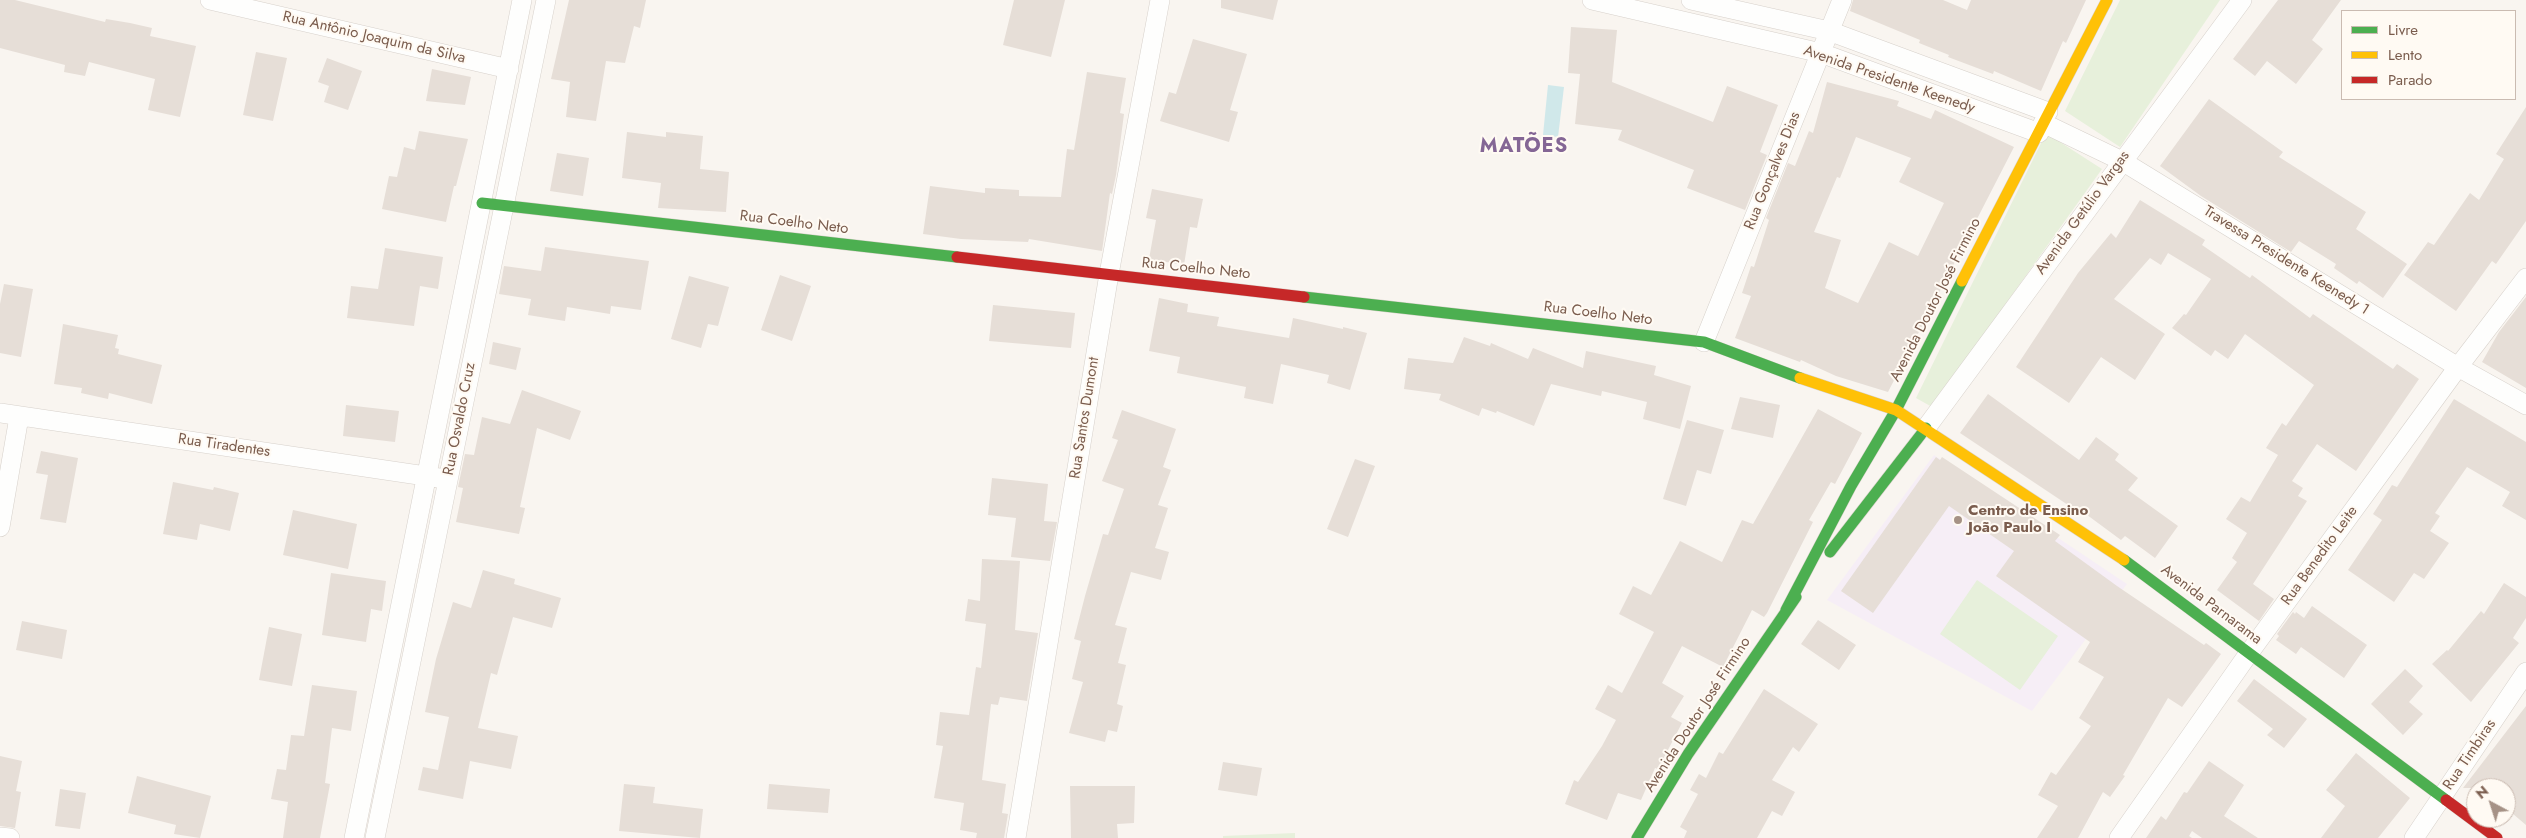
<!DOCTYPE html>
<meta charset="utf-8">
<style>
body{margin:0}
#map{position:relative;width:2526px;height:838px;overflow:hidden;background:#f9f5f0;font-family:Jost,sans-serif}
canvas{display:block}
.legend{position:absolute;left:2341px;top:10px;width:175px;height:90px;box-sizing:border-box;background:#fffaf3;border:1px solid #cabbb1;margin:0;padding:6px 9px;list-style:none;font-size:15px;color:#7a5c4d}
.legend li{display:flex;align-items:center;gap:10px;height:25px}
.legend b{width:25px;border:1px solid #cabbb1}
.north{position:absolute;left:2466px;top:778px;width:50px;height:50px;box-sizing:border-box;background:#fffaf3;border:1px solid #cabbb1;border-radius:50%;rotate:320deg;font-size:14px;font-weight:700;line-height:20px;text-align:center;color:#7a5c4d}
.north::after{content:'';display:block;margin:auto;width:18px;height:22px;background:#a69286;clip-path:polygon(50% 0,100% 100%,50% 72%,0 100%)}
</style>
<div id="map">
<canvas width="2526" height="838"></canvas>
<ul class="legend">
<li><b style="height:6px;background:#4caf50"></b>Livre</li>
<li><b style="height:6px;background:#ffc107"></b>Lento</li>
<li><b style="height:6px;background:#c62828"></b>Parado</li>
</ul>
<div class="north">N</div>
</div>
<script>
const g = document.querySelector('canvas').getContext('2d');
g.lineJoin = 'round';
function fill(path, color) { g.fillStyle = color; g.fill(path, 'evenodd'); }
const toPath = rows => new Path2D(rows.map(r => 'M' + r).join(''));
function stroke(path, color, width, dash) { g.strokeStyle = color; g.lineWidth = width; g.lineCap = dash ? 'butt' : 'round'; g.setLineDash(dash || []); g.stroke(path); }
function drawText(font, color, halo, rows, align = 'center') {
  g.font = font + ' Jost,sans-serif'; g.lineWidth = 4; g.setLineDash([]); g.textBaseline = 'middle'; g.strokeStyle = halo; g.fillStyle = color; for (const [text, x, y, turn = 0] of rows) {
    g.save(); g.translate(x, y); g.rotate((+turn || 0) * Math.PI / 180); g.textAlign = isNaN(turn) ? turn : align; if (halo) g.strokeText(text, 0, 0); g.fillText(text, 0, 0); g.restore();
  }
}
const education = toPath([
 [1934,455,2127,584,2032,711,1827,600]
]);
const green = toPath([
 [2120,0,2220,0,2120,147,2065,111],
 [2046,133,2102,169,1932,407,1916,398],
 [1977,580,2058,636,2020,690,1940,634],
 [1295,833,1295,838,1223,838,1223,836]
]);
const water = toPath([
 [1548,85,1564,87,1558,137,1543,135]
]);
const building = toPath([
 [0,0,15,0,105,22,106,19,130,23,152,28,150,36,196,46,180,117,148,110,155,79,89,62,85,76,64,72,65,65,0,48],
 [569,0,646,0,640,28,634,26,625,63,606,61,596,121,566,117,570,82,551,79],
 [1014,0,1065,0,1051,57,1003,45],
 [1221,0,1278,0,1273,20,1221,8],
 [1853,0,1943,0,1967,10,1971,0,2086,0,2066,43,2063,41,2041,91,1994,71,1993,74,1948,57,1949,55,1919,43,1920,40,1850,11],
 [2278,0,2341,0,2312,40,2323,49,2296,84,2267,61,2255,76,2233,59],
 [1571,27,1617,30,1612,82,1713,122,1727,86,1778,105,1760,152,1767,155,1745,210,1687,188,1694,170,1618,140,1622,130,1575,124,1580,74,1568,73],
 [1193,39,1247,54,1230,110,1238,112,1229,142,1160,121,1169,92,1176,94],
 [256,52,287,58,273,121,243,115],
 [327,58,362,71,348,110,324,102,329,86,318,82],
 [432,69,471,77,465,105,426,101],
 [1087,72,1126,78,1120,113,1124,114,1116,175,1112,194,1110,193,1102,251,1029,239,1028,242,961,239,923,234,930,186,985,193,985,188,1019,190,1019,196,1061,197,1067,149,1074,150],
 [1827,82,1899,101,1897,106,1931,119,1935,110,2014,147,1888,392,1836,376,1801,360,1800,362,1735,338,1751,296,1742,293,1751,266,1754,267,1769,220,1766,218,1788,163,1795,166,1809,131,1813,133],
 [1856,137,1911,158,1899,182,1944,203,1918,256,1889,242,1858,303,1825,288,1841,240,1814,232,1837,177,1840,178],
 [2209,99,2283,152,2279,157,2366,212,2356,229,2407,264,2383,298,2359,281,2357,284,2334,268,2336,264,2299,241,2291,252,2201,196,2160,166],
 [2526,107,2526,221,2496,264,2492,261,2456,311,2404,275,2428,242,2434,245,2470,193,2479,200,2504,159,2496,154],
 [419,131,468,139,456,186,454,186,446,222,382,209,389,176,397,177,404,147,415,150],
 [627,132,666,137,666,132,703,136,700,169,729,172,726,212,658,208,661,183,622,178],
 [557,153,589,158,583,196,550,191],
 [1152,189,1203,199,1197,228,1190,227,1184,265,1149,259,1156,220,1146,218],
 [2140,200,2205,240,2202,245,2250,278,2252,275,2310,318,2313,314,2393,369,2397,364,2419,379,2356,471,2317,444,2292,481,2303,488,2298,496,2307,501,2253,584,2274,599,2259,621,2217,590,2237,562,2232,558,2247,533,2226,519,2241,497,2250,502,2278,455,2266,448,2282,423,2286,426,2314,385,2245,334,2228,359,2215,350,2211,356,2172,328,2184,314,2186,315,2211,279,2168,253,2161,265,2150,258,2114,299,2165,334,2135,380,2101,357,2069,403,2016,367,2078,273,2111,233,2116,238],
 [545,247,649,261,641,310,611,306,610,314,567,307,565,321,528,315,531,299,499,294,504,266,541,271],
 [385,248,443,257,438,289,420,286,414,326,347,318,351,286,378,289],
 [780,275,811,286,792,341,761,330],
 [689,276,729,287,718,326,708,324,701,348,671,339],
 [4,284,33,289,21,357,0,353,0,304],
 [2526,297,2526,388,2482,362,2499,332],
 [1159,298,1188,304,1187,312,1219,317,1217,326,1289,338,1293,318,1343,329,1343,327,1367,333,1350,390,1327,383,1329,375,1281,364,1273,404,1244,398,1246,387,1177,373,1180,357,1149,351],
 [993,305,1075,313,1071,348,989,341],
 [63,324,118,335,115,348,119,349,118,354,162,365,152,404,109,393,108,399,81,393,82,388,54,384],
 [1464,337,1490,346,1491,343,1528,359,1533,348,1583,368,1586,351,1656,366,1654,375,1691,386,1680,429,1643,419,1647,402,1602,391,1601,396,1551,384,1534,426,1497,411,1496,413,1482,408,1479,416,1439,400,1441,394,1404,389,1408,358,1453,363],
 [493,342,521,348,516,370,489,364],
 [522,390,581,411,570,440,537,428,520,507,525,508,519,534,456,522,463,488,458,487,465,454,474,455,482,417,510,424],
 [1988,394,2079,460,2096,437,2119,454,2115,460,2138,478,2128,490,2178,526,2155,558,2125,536,2121,540,2079,509,2077,511,1960,433],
 [1740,397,1780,405,1773,438,1731,429],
 [2454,399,2526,442,2526,520,2502,506,2510,492,2467,467,2435,513,2440,516,2430,531,2449,543,2424,579,2414,573,2394,602,2348,570,2382,520,2373,514,2392,485,2397,487],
 [346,405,399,411,395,442,343,436],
 [1818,409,1862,433,1835,484,1831,482,1809,520,1813,522,1767,613,1764,617,1752,610,1723,667,1682,646,1662,683,1684,696,1671,717,1682,723,1658,769,1655,768,1641,800,1618,793,1607,820,1565,804,1574,780,1578,782,1602,746,1616,720,1595,709,1608,685,1622,693,1654,632,1619,614,1633,586,1651,595,1680,541,1722,562,1742,520,1753,524],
 [1122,410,1176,429,1163,467,1171,470,1158,505,1168,508,1155,548,1169,552,1161,580,1131,572,1115,625,1127,628,1118,663,1126,665,1117,704,1123,706,1117,732,1108,730,1105,742,1069,733,1083,682,1072,679,1081,641,1074,639,1085,596,1103,534,1108,535,1124,489,1102,481,1118,440,1112,438],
 [1687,420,1724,430,1711,474,1697,470,1686,506,1663,499],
 [41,451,78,458,66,523,40,519,48,475,36,473],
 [1936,457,1940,460,1942,457,2060,535,2055,541,2117,586,2204,645,2206,643,2221,654,2182,707,2168,698,2123,775,2125,776,2110,797,2103,792,2078,838,2037,838,2058,806,2038,795,2051,772,2056,775,2091,726,2079,718,2104,677,2078,662,2090,642,1996,576,2014,551,1949,506,1873,613,1841,591],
 [1355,459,1375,466,1348,537,1327,529],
 [992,478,1048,484,1044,521,1057,522,1050,561,1011,557,1016,518,988,515],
 [173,482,213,490,214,487,239,493,230,531,200,524,197,540,163,534],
 [293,510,357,524,348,569,283,555],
 [982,559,1020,561,1015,630,1038,633,1027,701,1000,697,998,705,991,704,982,780,1006,784,1002,813,1008,814,1004,838,976,838,977,833,960,830,964,803,934,798,943,746,936,745,940,712,969,715,976,667,981,668,986,624,965,621,968,599,980,601],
 [483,570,515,579,514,584,561,598,552,628,513,617,497,675,491,673,478,728,518,736,511,769,470,761,463,799,418,790,423,767,438,770,449,717,425,712,436,659,453,602,471,608],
 [331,573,386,581,382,611,371,609,366,642,322,635],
 [2504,583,2526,597,2526,618,2513,638,2519,643,2471,702,2432,664,2447,650,2448,651,2481,611,2484,614],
 [2312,606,2367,645,2344,678,2301,647,2296,654,2276,640,2279,636,2277,634,2293,612,2295,614,2296,612,2304,618],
 [1818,620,1856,645,1839,670,1801,644],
 [22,621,67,630,62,659,16,650],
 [269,627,302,634,292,686,259,680],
 [2405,669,2423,686,2409,702,2423,714,2403,735,2371,704],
 [2254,679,2307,719,2284,748,2267,735,2273,729,2237,701],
 [312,685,357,691,351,731,332,728,325,783,330,784,320,838,283,838,288,802,271,799,277,769,286,770,291,735,304,736],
 [1764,689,1818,724,1799,752,1793,747,1772,780,1795,792,1782,816,1772,811,1757,838,1684,838,1687,831,1680,827,1698,794,1690,790,1699,774,1706,778,1719,752,1723,754],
 [2526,706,2526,825,2506,808,2506,788,2463,788],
 [2356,753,2410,798,2378,838,2321,838,2345,806,2326,790],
 [0,756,22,761,16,791,21,792,15,828,0,826],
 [2209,761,2244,785,2224,816,2258,838,2202,838,2192,831,2189,836,2192,838,2146,838,2161,816,2166,820,2184,792,2187,793],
 [1223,762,1262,768,1257,796,1218,790],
 [137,776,211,796,200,838,174,834,176,825,128,813],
 [624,784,655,787,653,803,703,809,700,838,619,831],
 [769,784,830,789,828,813,767,809],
 [1070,786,1135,786,1134,823,1117,824,1118,838,1071,838],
 [60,789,86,793,80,829,55,826]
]);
const street = toPath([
 [210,0,509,69],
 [1592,0,1821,53,2039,133],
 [1691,0,1829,31,2048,112],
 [2043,123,2122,161,2458,367,2526,405],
 [1704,342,1842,0],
 [0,413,439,478],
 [1926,428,2242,0],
 [0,527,19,417],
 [0,837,10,838],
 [354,838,522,0],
 [375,838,546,0],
 [1016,838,1109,274,1160,0],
 [2119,838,2249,653,2458,367,2526,278],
 [2414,838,2526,672]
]);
const fast = toPath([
 [482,203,957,257],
 [1304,297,1704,342,1800,378],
 [1830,552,1926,428],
 [2124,560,2446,800],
 [1786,610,1851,486,1896,410,1962,281],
 [1637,838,1688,754,1796,597]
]);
const slow = toPath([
 [1962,281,2107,0],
 [1800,378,1896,410,2124,560]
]);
const jam = toPath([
 [957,257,1304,297],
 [2446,800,2497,838]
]);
const markers = [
 [1958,520,5,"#a69286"]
];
const streetNames = [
 ["Rua Antônio Joaquim da Silva",374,38,13],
 ["Avenida Presidente Keenedy",1889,80,19],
 ["Rua Gonçalves Dias",1773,171,-68],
 ["Avenida Getúlio Vargas",2083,213,-54],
 ["Rua Coelho Neto",794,223,7],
 ["Travessa Presidente Keenedy 1",2286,261,32],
 ["Rua Coelho Neto",1196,269,6],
 ["Avenida Doutor José Firmino",1936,300,-63],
 ["Rua Coelho Neto",1598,314,7],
 ["Rua Santos Dumont",1085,418,-81],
 ["Rua Osvaldo Cruz",460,419,-79],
 ["Rua Tiradentes",224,446,8],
 ["Rua Benedito Leite",2320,556,-54],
 ["Avenida Parnarama",2211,605,37],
 ["Avenida Doutor José Firmino",1698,715,-57],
 ["Rua Timbiras",2470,755,-56]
];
const poiNames = [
 ["Centro de Ensino",1968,511],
 ["João Paulo I",1968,528]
];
const districtNames = [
 ["MATÕES",1524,147]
];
fill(education, '#f6eef6');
fill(green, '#e7f0db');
fill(water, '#d0e8ea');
fill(building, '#e6ded7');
stroke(street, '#d7d1cb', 20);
stroke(fast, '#d9d2cb', 12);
stroke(slow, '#d9d2cb', 12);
stroke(jam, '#d9d2cb', 12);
stroke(street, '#fefefd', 19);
stroke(fast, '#4caf50', 11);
stroke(slow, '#ffc107', 11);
stroke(jam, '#c62828', 11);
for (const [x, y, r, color] of markers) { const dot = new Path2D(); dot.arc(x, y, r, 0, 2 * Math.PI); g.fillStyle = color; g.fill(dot); stroke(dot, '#fffaf3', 2); }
drawText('15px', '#7a5c4d', '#fffaf3', streetNames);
drawText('bold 15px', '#7a5c4d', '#fffaf3', poiNames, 'left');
g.letterSpacing = '1px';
drawText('bold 20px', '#846695', '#fffaf3', districtNames);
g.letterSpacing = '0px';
</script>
